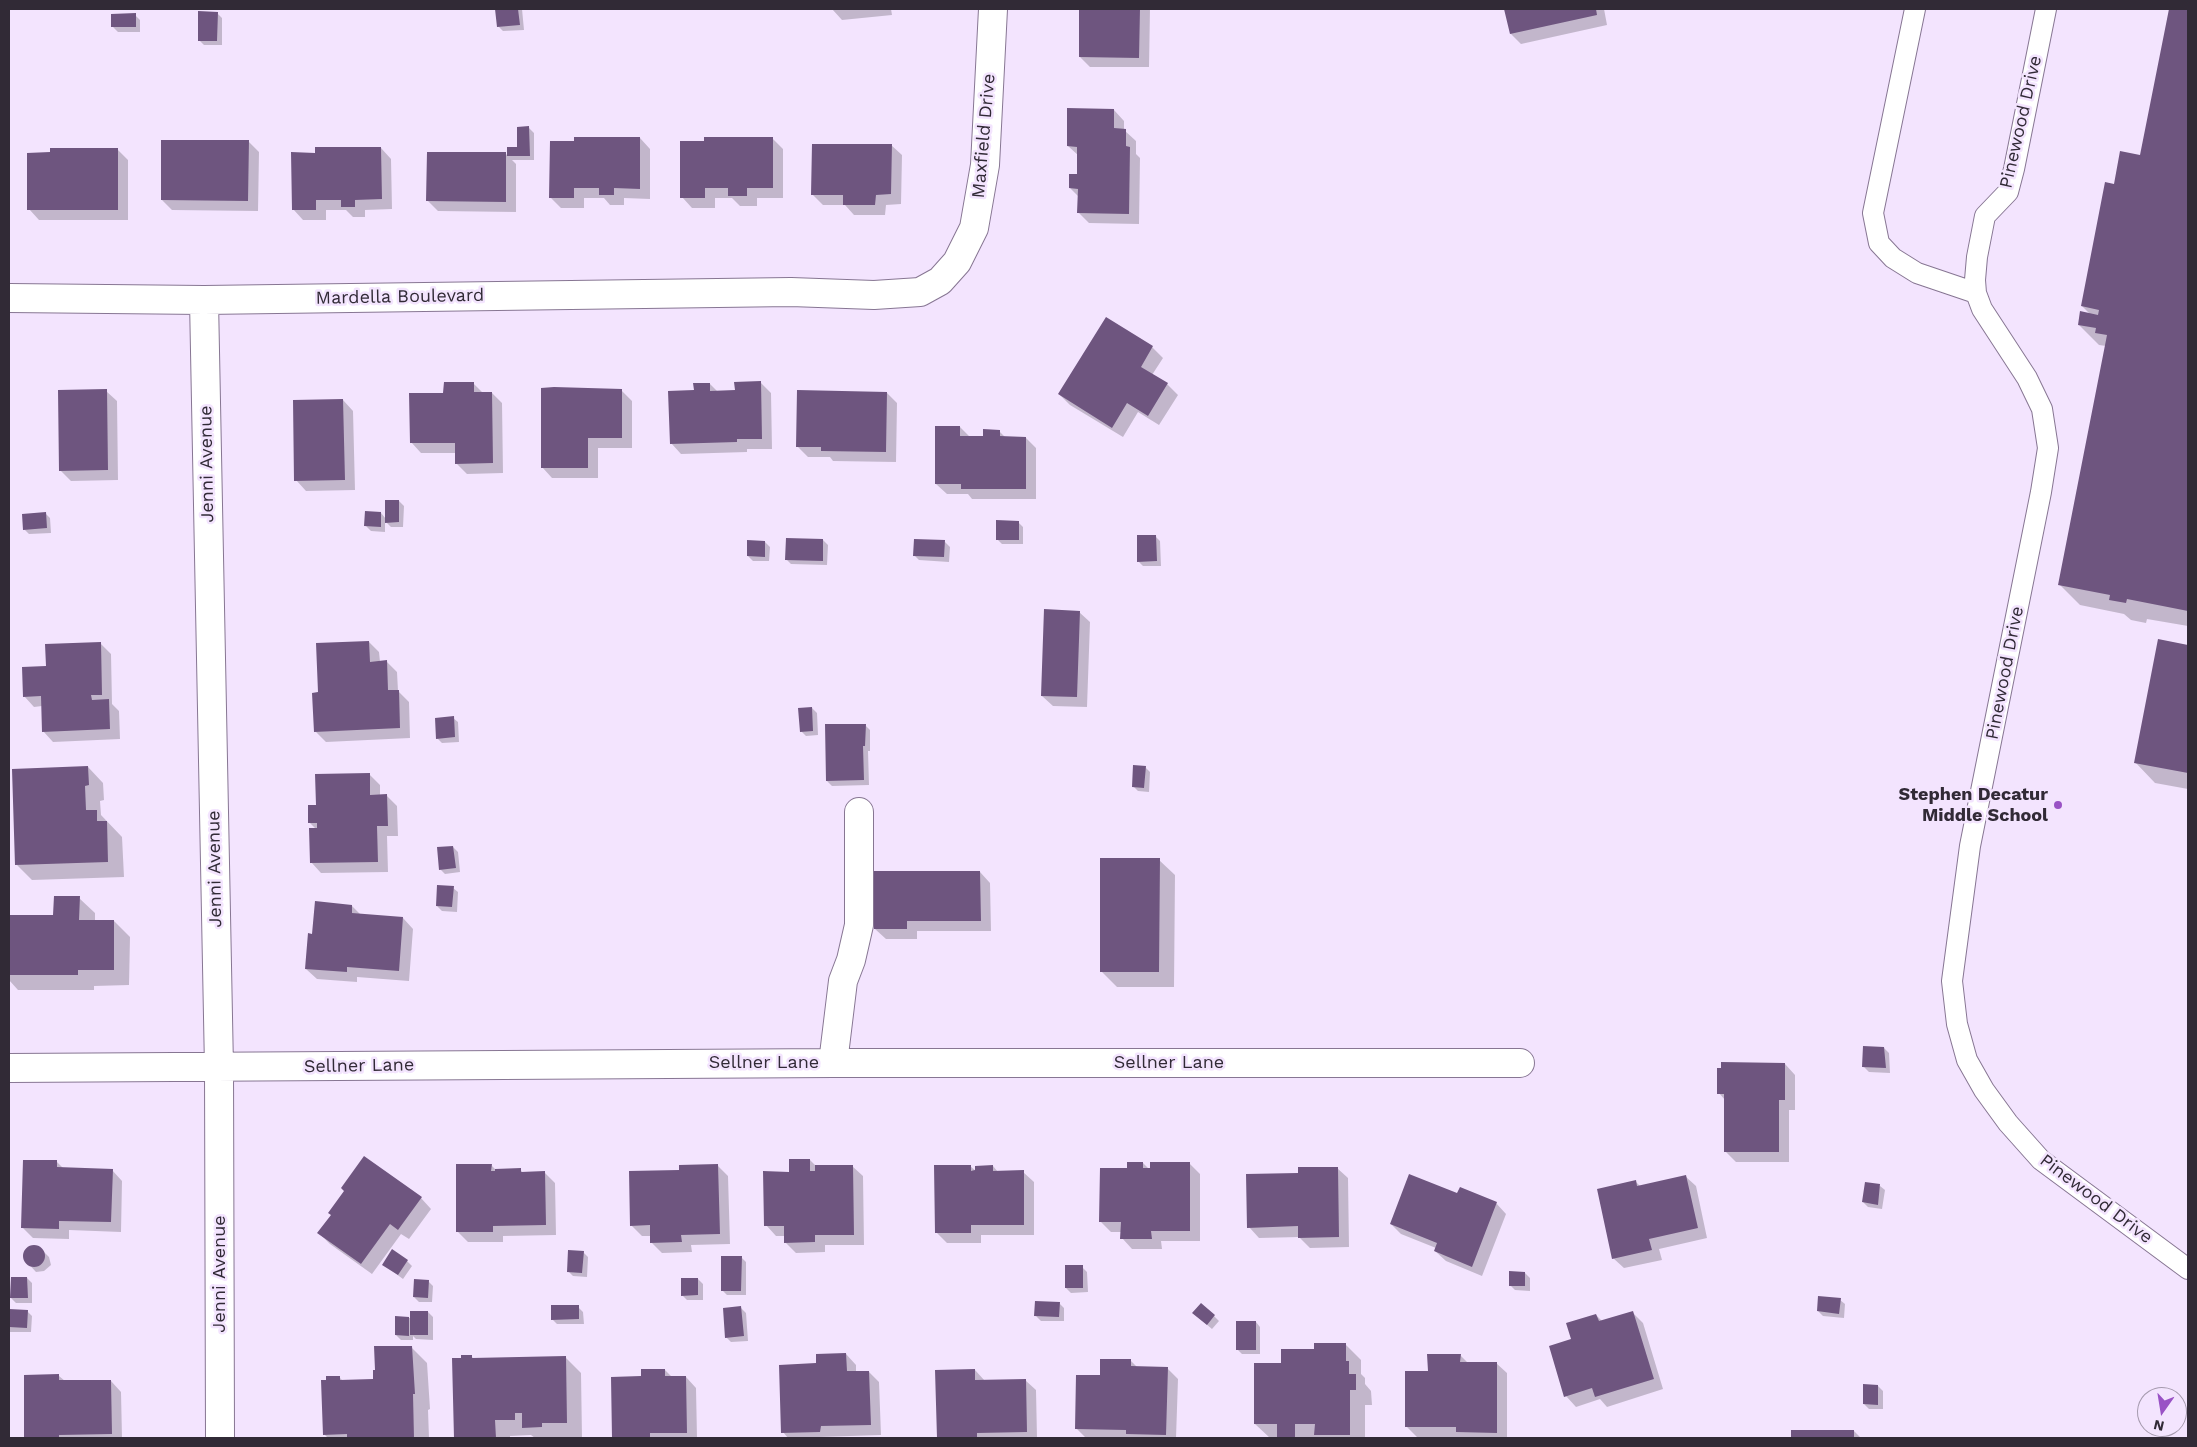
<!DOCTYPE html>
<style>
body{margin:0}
#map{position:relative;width:2197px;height:1447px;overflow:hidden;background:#f3e4fe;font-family:"Work Sans",sans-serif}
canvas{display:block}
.frame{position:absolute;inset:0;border:10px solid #312a36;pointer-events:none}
.north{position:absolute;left:2137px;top:1387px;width:50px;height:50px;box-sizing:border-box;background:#f3e4fe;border:1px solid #a59aae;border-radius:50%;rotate:193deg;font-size:14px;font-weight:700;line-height:20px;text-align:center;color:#312a36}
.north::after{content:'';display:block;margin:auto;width:18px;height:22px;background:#9952c5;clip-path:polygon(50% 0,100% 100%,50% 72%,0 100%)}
</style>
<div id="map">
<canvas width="2197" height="1447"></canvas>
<div class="frame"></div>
<div class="north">N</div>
</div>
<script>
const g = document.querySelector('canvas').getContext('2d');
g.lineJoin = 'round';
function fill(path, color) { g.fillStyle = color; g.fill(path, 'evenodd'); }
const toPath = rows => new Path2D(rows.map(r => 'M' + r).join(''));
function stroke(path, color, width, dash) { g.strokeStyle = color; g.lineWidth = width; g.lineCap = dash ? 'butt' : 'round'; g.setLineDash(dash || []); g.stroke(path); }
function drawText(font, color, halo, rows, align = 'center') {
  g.font = font + ' "Work Sans",sans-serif'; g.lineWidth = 5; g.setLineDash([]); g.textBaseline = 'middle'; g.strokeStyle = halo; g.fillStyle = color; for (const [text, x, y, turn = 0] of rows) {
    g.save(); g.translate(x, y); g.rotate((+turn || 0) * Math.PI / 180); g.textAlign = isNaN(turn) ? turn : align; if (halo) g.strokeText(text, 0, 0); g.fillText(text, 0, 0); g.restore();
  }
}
const shadow = toPath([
 [496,9,522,9,524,30,503,31,498,26],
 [832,9,891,9,892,15,842,20],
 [1080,9,1150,9,1149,67,1090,67,1080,57],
 [1505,9,1604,9,1607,25,1521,44,1511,34],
 [2170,9,2188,9,2188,626,2147,619,2146,623,2131,620,2124,614,2080,605,2059,584,2106,346,2099,345,2079,325,2091,315,2082,306,2115,186,2141,157],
 [217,13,222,18,222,45,204,45,199,40],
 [135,15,140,20,140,32,118,32,113,27],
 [1114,110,1124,121,1124,130,1136,141,1136,154,1140,158,1139,224,1089,223,1079,213,1079,197,1070,188,1078,175,1079,156,1068,146],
 [529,128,534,133,534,160,512,160,516,164,516,212,438,211,428,201,506,154,508,156,508,148,518,148],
 [640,138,650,149,650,199,624,198,624,205,610,205,604,198,584,198,584,208,561,208,551,198],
 [772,138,783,149,783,198,757,198,757,206,740,206,732,198,715,198,715,208,692,208,682,197],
 [248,141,259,152,258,211,172,210,162,200],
 [891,145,902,155,901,204,886,205,885,215,854,215,845,205,823,205,812,194],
 [381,148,391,159,392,209,365,210,365,217,353,217,346,210,326,210,326,220,303,220,293,209,316,154],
 [117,149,128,160,128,220,39,220,29,209],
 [1106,319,1152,347,1163,358,1152,375,1167,384,1178,395,1159,425,1138,412,1123,437,1070,405,1059,394],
 [760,382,771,393,772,449,747,449,747,452,681,454,671,443,695,392,710,384,718,392,736,391],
 [473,383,483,393,492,393,502,403,503,473,467,474,456,463,456,453,421,453,411,442,444,394],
 [621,390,632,401,632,448,598,448,598,478,552,478,542,467],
 [106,391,117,401,118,480,71,481,60,470],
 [887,393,897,403,896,462,833,461,830,457,808,457,797,446],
 [343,400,353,411,355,490,306,491,296,480],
 [960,427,970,437,984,437,999,431,1006,438,1026,438,1036,448,1036,499,972,499,968,494,947,494,936,484],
 [399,501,404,506,403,527,391,527,385,521,385,532,371,531,366,526,381,513,386,519],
 [45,513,50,518,51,533,29,534,24,529],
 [1018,522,1023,527,1023,544,1002,544,997,539],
 [1155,536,1160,541,1161,566,1143,566,1138,561],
 [823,540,828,545,827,565,791,564,786,559],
 [765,542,770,547,769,561,753,561,748,556],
 [945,542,950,547,949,562,919,560,914,555],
 [1079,612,1090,622,1087,707,1053,706,1042,696],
 [2159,640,2188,646,2188,789,2155,783,2135,762],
 [369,642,379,652,380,662,387,662,397,672,398,691,409,702,410,738,326,742,316,732,320,693],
 [100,643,111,654,112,704,119,711,120,739,53,742,43,731,42,706,34,707,24,696,47,668],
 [812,708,817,713,818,735,806,736,801,731],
 [453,718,458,722,459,742,442,743,437,738],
 [865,725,870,730,870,751,868,751,869,785,832,786,827,781],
 [88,767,103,783,104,800,100,801,101,815,122,837,124,877,32,880,17,865],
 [1145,767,1150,772,1149,792,1138,791,1133,786],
 [369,774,380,785,380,795,386,795,397,806,398,836,387,836,388,872,321,873,311,862,316,829,309,822,317,806],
 [453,847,458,852,460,872,445,874,440,869],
 [1159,860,1175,875,1174,987,1117,987,1101,971],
 [980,872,990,883,991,931,917,931,917,939,886,939,875,929],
 [453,888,458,892,457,912,442,911,437,906],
 [79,898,95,913,95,921,114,921,130,937,129,985,94,986,94,990,18,990,9,980,9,916,55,916],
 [352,906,361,915,403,918,413,929,409,981,357,977,357,982,317,979,306,969,313,935],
 [1884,1048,1889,1053,1890,1073,1869,1072,1864,1067],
 [1785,1064,1795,1075,1795,1110,1789,1110,1789,1162,1736,1162,1725,1151,1725,1100,1719,1093],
 [810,1160,816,1166,852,1166,863,1176,864,1245,825,1245,825,1252,796,1253,785,1242,785,1236,776,1236,766,1225,790,1173],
 [57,1162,64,1169,112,1170,122,1181,121,1232,69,1230,69,1239,33,1238,23,1228],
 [1143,1163,1149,1169,1189,1163,1200,1174,1200,1241,1161,1241,1162,1249,1132,1249,1122,1238,1122,1232,1111,1232,1101,1222,1128,1169],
 [491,1165,496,1170,520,1169,523,1173,544,1172,555,1183,556,1235,503,1236,503,1242,468,1242,458,1232],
 [718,1166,728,1176,730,1244,691,1245,692,1252,662,1253,652,1243,652,1236,642,1236,631,1225,681,1171],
 [970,1166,976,1171,993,1166,998,1172,1023,1172,1034,1182,1034,1235,981,1235,981,1243,947,1243,936,1232],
 [1337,1168,1348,1178,1349,1247,1310,1248,1299,1237,1259,1238,1249,1227,1299,1174],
 [1685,1176,1696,1186,1707,1238,1659,1249,1662,1260,1624,1268,1613,1258,1635,1181,1640,1186],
 [1880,1186,1885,1190,1882,1209,1868,1207,1863,1202],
 [1458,1195,1496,1203,1506,1214,1482,1276,1446,1261,1435,1251,1436,1248,1401,1234,1391,1224],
 [421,1198,431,1209,409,1239,401,1234,372,1274,330,1244,319,1233],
 [30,1246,38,1246,49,1257,51,1265,44,1271,36,1272,24,1259,24,1251],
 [583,1252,588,1257,587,1277,573,1276,568,1271],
 [741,1257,746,1262,746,1295,727,1295,722,1290],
 [407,1261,412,1266,403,1279,384,1265],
 [1082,1267,1087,1272,1088,1292,1071,1293,1066,1288],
 [1525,1273,1530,1278,1530,1291,1515,1290,1510,1285],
 [27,1278,32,1283,32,1303,16,1303,11,1298],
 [698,1279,703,1284,703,1300,687,1300,682,1295],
 [428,1281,433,1286,432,1302,419,1302,414,1297],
 [1840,1300,1845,1304,1844,1318,1823,1316,1818,1311],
 [1059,1303,1064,1308,1064,1321,1041,1321,1036,1316],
 [578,1307,583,1312,584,1324,557,1324,552,1319],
 [741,1308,746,1313,748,1341,731,1342,726,1337],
 [9,1310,27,1311,32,1316,31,1332,10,1332],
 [428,1312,433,1317,433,1340,416,1339,413,1336,413,1340,401,1340,396,1335,396,1318,411,1318],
 [1632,1312,1643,1323,1663,1389,1607,1407,1600,1399,1576,1407,1566,1396,1572,1340,1596,1315,1602,1321],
 [1214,1316,1219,1321,1212,1329,1199,1318],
 [1256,1322,1260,1327,1260,1354,1242,1354,1237,1349],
 [1345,1344,1361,1360,1361,1374,1365,1378,1365,1384,1371,1391,1372,1405,1365,1405,1365,1438,1270,1438,1255,1424,1283,1365,1315,1351],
 [411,1347,427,1363,430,1409,428,1410,429,1438,328,1438,324,1434,339,1377,343,1381,374,1380],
 [846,1354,856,1365,856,1372,869,1372,879,1382,881,1435,788,1438,783,1432,818,1365],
 [1460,1355,1468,1363,1496,1363,1507,1373,1507,1438,1417,1437,1407,1427,1429,1372],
 [471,1356,474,1359,565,1357,581,1373,582,1438,535,1438,531,1435,510,1436,510,1438,455,1438,454,1360],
 [1130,1360,1138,1368,1167,1368,1178,1379,1176,1438,1086,1438,1076,1428,1101,1377],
 [665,1370,672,1377,686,1377,696,1388,697,1438,613,1438,612,1378,642,1378],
 [975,1370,985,1381,1025,1380,1036,1390,1037,1438,938,1438,936,1371],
 [59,1376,65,1381,111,1381,121,1392,122,1438,26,1438,25,1377],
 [1878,1386,1883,1391,1883,1409,1869,1409,1864,1404],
 [1854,1431,1861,1438,1793,1438,1793,1432]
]);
const building = toPath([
 [495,9,518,9,520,25,497,27],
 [1079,9,1140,9,1139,58,1079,57],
 [1504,9,1596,9,1597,15,1510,34],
 [2169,9,2188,9,2188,611,2127,599,2126,603,2109,600,2110,595,2058,585,2107,335,2095,333,2096,328,2078,325,2080,311,2098,315,2099,310,2081,306,2105,182,2114,184,2120,151,2140,155],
 [198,11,218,12,217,41,198,41],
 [136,13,136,27,111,27,111,14],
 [1067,108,1114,109,1114,128,1126,129,1126,146,1130,147,1129,214,1077,213,1078,189,1069,188,1069,174,1077,174,1077,147,1067,146],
 [529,126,530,156,507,156,507,147,517,147,517,127],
 [574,137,640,137,640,189,614,188,614,195,599,195,599,188,574,188,574,198,549,198,550,141,574,141],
 [704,137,773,137,773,188,747,188,747,196,728,196,728,188,705,188,705,198,680,198,680,141,704,141],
 [161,140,249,140,248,201,161,200],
 [812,144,892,144,891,194,876,195,875,205,843,205,843,195,811,195],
 [315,147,381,147,382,199,355,200,355,207,341,207,341,200,316,200,316,210,292,210,291,152,315,153],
 [50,148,118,148,118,210,27,210,27,153,50,152],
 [427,152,506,152,506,202,426,201],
 [1106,317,1153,346,1141,367,1168,383,1148,416,1127,403,1112,428,1058,394],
 [761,381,762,439,737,439,737,442,670,444,668,391,694,390,693,383,710,383,710,391,735,390,734,382],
 [444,382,474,382,474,392,492,392,493,463,455,464,455,443,410,443,409,393,443,393],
 [554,387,622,389,622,438,588,438,588,468,541,468,541,388],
 [107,389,108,470,59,471,58,390],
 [797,390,887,392,886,452,821,451,821,447,796,447],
 [343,399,345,480,294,481,293,400],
 [935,426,960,426,960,436,983,436,983,429,1000,430,1000,436,1026,437,1026,489,961,489,961,484,935,484],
 [385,500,399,500,399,522,385,523],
 [365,511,381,512,381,527,364,526],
 [46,512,47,528,23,530,22,514],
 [996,520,1019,521,1019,540,996,540],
 [1137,535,1156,535,1157,561,1137,562],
 [786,538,823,539,823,561,785,560],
 [914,539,945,540,944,557,913,556],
 [747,540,765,541,765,557,747,556],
 [1044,609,1080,611,1077,697,1041,696],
 [2158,639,2188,645,2188,773,2134,763],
 [369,641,370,662,387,660,388,690,399,690,400,728,314,732,312,693,318,692,316,643],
 [101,642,102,695,91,695,92,700,109,699,110,729,42,732,41,696,23,697,22,667,46,666,45,644],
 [812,707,813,731,800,732,798,708],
 [454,716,455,737,436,739,435,718],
 [825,724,866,724,865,746,863,746,864,780,826,781],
 [1133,765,1146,766,1144,788,1132,787],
 [88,766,89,785,85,786,86,810,97,810,97,821,107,821,108,862,15,865,12,769],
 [370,773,370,795,387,794,388,826,377,826,378,862,310,863,309,828,317,828,317,823,308,823,308,805,316,805,315,774],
 [453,846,456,868,439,870,437,847],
 [1100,858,1160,858,1159,972,1100,972],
 [874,871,980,871,981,921,907,921,907,929,874,929],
 [437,885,454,886,452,907,436,906],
 [54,896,80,896,79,920,114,920,114,970,78,970,78,975,9,975,9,915,53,915],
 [315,901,352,905,352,913,403,917,399,971,347,967,347,972,305,969,308,933,312,934],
 [1863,1046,1884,1047,1886,1068,1862,1067],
 [1721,1062,1785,1063,1785,1100,1779,1100,1779,1152,1724,1152,1724,1094,1717,1094,1717,1068,1721,1068],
 [364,1156,422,1197,398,1230,390,1224,361,1264,317,1233,331,1215,328,1213,344,1191,341,1188],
 [789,1159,810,1159,810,1171,815,1171,815,1165,853,1165,854,1235,815,1235,815,1242,784,1243,784,1226,764,1226,763,1171,789,1172],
 [23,1160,57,1160,57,1167,113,1169,111,1222,59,1221,59,1229,21,1228],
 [1127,1162,1143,1162,1143,1168,1150,1168,1150,1162,1190,1162,1190,1231,1151,1231,1152,1239,1120,1239,1121,1222,1099,1222,1100,1168,1127,1168],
 [456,1164,492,1164,491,1171,495,1171,495,1169,521,1168,521,1172,545,1171,546,1225,493,1226,493,1232,456,1232],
 [718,1164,720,1234,681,1235,682,1242,650,1243,650,1225,630,1226,629,1171,679,1170,679,1165],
 [934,1165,971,1165,971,1171,975,1170,975,1166,993,1165,993,1171,1024,1170,1024,1225,971,1225,971,1233,935,1233],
 [1298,1167,1338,1167,1339,1237,1298,1238,1298,1226,1247,1228,1246,1174,1298,1173],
 [1409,1174,1457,1193,1460,1187,1497,1202,1472,1267,1434,1251,1437,1243,1390,1224],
 [1686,1175,1698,1228,1649,1239,1652,1250,1612,1259,1597,1189,1636,1180,1637,1186],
 [1865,1182,1880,1184,1878,1205,1862,1202],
 '23 1256a11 11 0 1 1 22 0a11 11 0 1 1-22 0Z',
 [392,1249,408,1260,398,1275,382,1265],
 [568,1250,584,1251,582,1273,567,1272],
 [721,1256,742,1256,741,1291,721,1291],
 [1065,1265,1083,1265,1083,1288,1065,1288],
 [1509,1271,1525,1272,1525,1286,1509,1286],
 [11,1277,27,1277,28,1298,10,1298],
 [681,1278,698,1278,698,1295,681,1296],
 [414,1279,429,1280,428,1298,413,1297],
 [1818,1296,1841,1298,1839,1314,1817,1311],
 [1035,1301,1060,1302,1059,1317,1034,1316],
 [1201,1303,1215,1315,1207,1325,1192,1313],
 [551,1305,579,1305,579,1319,551,1320],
 [741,1306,744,1336,725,1338,723,1308],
 [9,1309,28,1310,27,1328,9,1327],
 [410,1311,428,1311,428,1335,410,1335],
 [1633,1311,1654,1379,1595,1397,1592,1388,1564,1397,1549,1346,1571,1339,1566,1323,1596,1314,1599,1321],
 [395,1316,409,1317,409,1336,395,1335],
 [1236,1321,1256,1321,1256,1350,1236,1350],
 [1314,1343,1346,1343,1346,1361,1349,1361,1349,1374,1356,1374,1356,1390,1350,1390,1350,1435,1314,1435,1315,1424,1295,1424,1295,1437,1277,1437,1277,1424,1254,1424,1254,1363,1281,1363,1281,1349,1314,1349],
 [374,1346,412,1346,415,1394,413,1394,414,1438,347,1437,347,1434,323,1435,321,1380,326,1380,326,1376,340,1376,340,1380,373,1379,373,1370,375,1370],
 [846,1353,847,1371,869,1371,871,1425,821,1426,820,1432,781,1433,779,1365,816,1363,816,1354],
 [1427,1354,1461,1354,1460,1362,1497,1362,1497,1433,1456,1432,1456,1427,1405,1427,1405,1371,1428,1371],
 [461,1355,472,1355,472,1358,566,1356,567,1423,542,1423,542,1427,522,1428,522,1413,515,1413,515,1420,495,1420,496,1438,454,1438,452,1358,461,1358],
 [1100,1359,1131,1359,1131,1366,1168,1367,1166,1435,1126,1434,1126,1430,1075,1429,1076,1375,1100,1375],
 [641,1369,665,1369,665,1376,686,1376,687,1433,650,1433,650,1438,612,1438,611,1377,641,1376],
 [975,1369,975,1380,1026,1379,1027,1432,977,1433,977,1438,937,1438,935,1370],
 [59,1374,59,1380,111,1380,112,1434,59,1435,59,1438,24,1438,24,1375],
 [1863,1384,1878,1385,1878,1405,1863,1404],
 [1791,1430,1854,1430,1854,1438,1791,1438]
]);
const service = toPath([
 [1915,9,1873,213,1879,243,1893,258,1917,273,1976,293],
 [2046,9,2014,169,2008,192,1985,216,1977,257,1975,280,1976,293,1982,309,2027,378,2042,409,2048,448,2041,492,1970,846,1952,981,1957,1024,1967,1060,1984,1090,2008,1123,2041,1160,2188,1269]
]);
const minor = toPath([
 [9,298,204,300,791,292,874,295,920,292,940,281,957,262,974,228,985,165,993,9],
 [204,300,219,1068,220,1438],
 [833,1063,843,981,851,960,859,925,859,812],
 [9,1068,833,1063,1520,1063]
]);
const markers = [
 [2058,805,5,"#9952c5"]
];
const streetNames = [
 ["Pinewood Drive",2021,122,-77],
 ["Maxfield Drive",984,136,-85],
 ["Mardella Boulevard",400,297,-1],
 ["Jenni Avenue",207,464,-91],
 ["Pinewood Drive",2005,673,-79],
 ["Jenni Avenue",215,869,-91],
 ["Sellner Lane",764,1063],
 ["Sellner Lane",1169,1063],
 ["Sellner Lane",359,1066,-1],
 ["Pinewood Drive",2096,1199,37],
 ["Jenni Avenue",220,1274,-90]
];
const poiNames = [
 ["Stephen Decatur",2048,795],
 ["Middle School",2048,816]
];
fill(shadow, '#0003');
fill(building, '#6e557f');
stroke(service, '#877693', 22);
stroke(minor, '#877693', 30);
stroke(service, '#fff', 20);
stroke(minor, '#fff', 28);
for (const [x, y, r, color] of markers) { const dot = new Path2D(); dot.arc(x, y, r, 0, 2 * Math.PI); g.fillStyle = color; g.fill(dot); stroke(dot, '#f3e4fe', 2); }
drawText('18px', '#312a36', '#f3e4fe', streetNames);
drawText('bold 18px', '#312a36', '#f3e4fe', poiNames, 'right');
</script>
